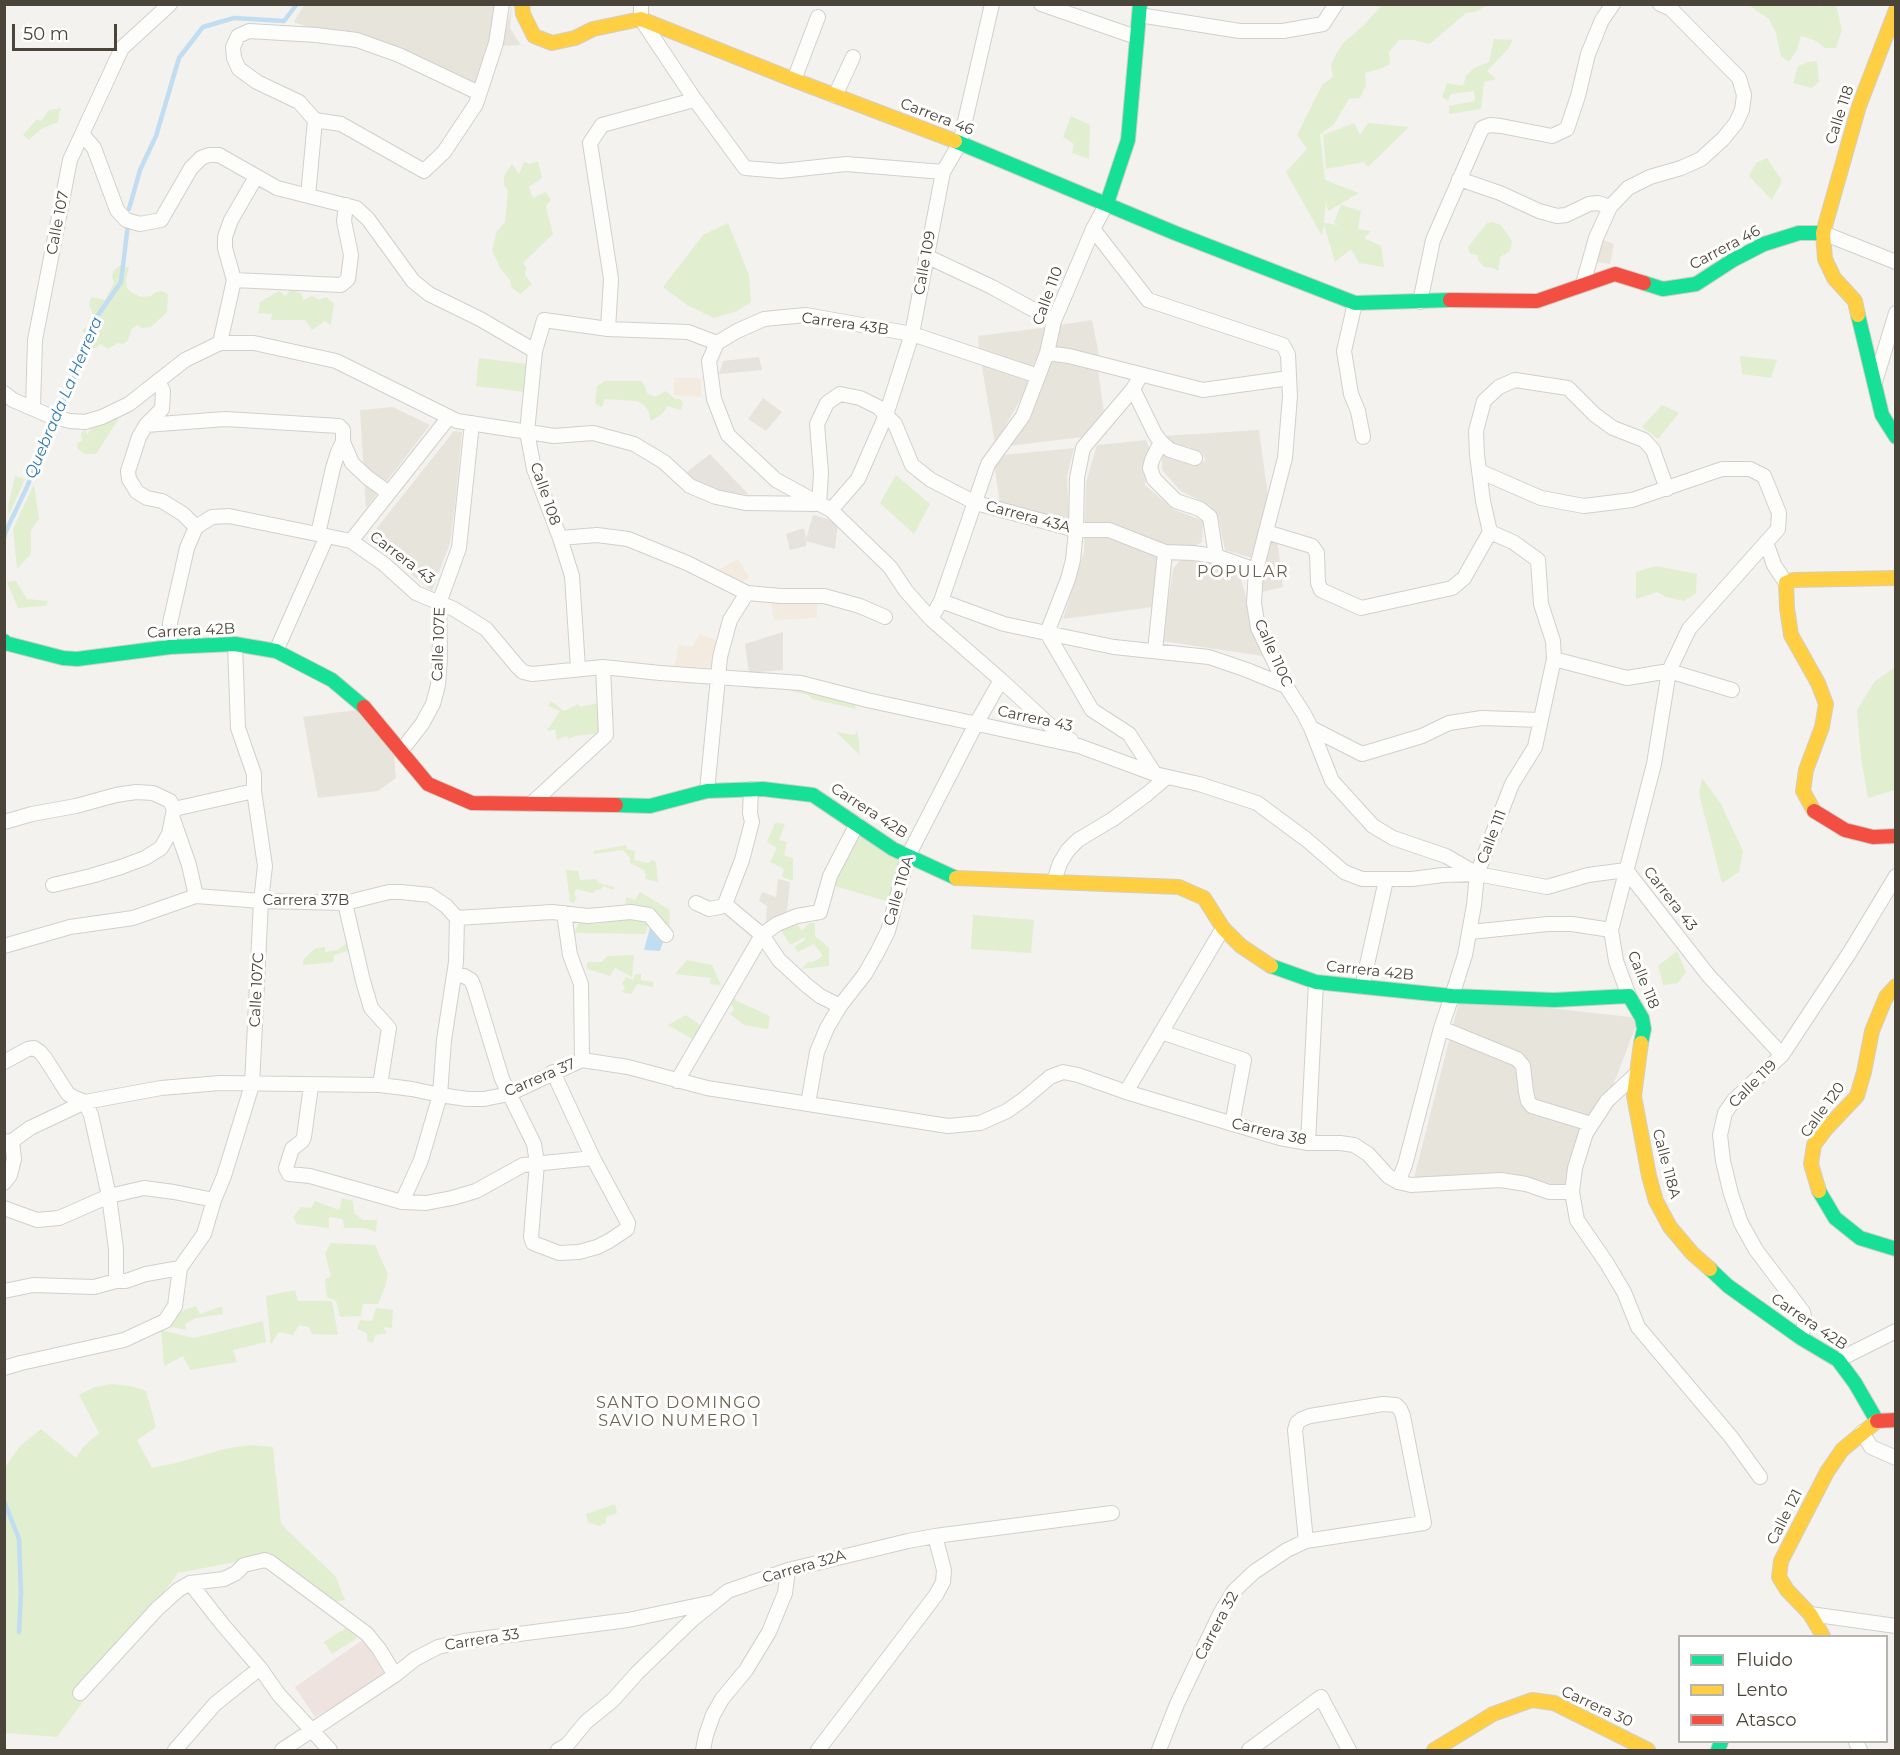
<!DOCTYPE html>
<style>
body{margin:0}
#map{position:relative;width:1900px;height:1755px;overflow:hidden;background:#f4f2ee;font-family:Montserrat,sans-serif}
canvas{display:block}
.frame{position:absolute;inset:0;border:6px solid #4b4439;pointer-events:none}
.legend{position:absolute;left:1678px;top:1635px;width:210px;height:108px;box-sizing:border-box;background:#fff;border:2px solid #b7b4b0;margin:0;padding:8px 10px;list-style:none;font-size:18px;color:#4b4439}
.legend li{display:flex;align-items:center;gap:12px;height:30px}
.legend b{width:30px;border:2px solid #b7b4b0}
.scale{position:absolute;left:12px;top:24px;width:105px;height:27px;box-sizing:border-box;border:3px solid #4b4439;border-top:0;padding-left:8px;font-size:18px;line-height:21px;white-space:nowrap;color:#4b4439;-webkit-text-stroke:4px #fff;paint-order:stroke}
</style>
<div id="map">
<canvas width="1900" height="1755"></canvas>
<div class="frame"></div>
<ul class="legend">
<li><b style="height:8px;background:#16e098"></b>Fluido</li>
<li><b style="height:8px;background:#ffcf43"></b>Lento</li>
<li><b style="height:8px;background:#f24e42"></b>Atasco</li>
</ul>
<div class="scale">50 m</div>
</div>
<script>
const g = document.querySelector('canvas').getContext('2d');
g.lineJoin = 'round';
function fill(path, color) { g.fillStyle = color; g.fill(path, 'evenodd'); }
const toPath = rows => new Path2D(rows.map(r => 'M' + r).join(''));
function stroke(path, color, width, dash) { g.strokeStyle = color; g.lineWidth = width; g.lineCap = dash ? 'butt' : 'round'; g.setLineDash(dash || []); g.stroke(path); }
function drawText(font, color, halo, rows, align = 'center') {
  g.font = font + ' Montserrat,sans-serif'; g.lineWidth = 6; g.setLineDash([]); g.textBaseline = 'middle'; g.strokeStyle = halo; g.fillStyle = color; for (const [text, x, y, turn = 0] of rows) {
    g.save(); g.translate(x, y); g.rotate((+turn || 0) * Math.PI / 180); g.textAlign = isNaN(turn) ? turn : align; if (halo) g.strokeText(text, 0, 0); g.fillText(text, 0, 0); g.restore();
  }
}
const residential = toPath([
 [304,5,504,5,484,91,294,22],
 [512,5,510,28,521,45,502,46],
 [1092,320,1100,360,1054,348,1060,325],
 [1049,327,1033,367,979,351,978,336],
 [1052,358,1098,370,1107,434,1008,446],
 [981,361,1034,376,995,444],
 [763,398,782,412,766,431,748,419],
 [393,407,430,425,366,508,360,410],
 [1259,430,1268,496,1253,558,1225,550,1218,517,1199,500,1181,491,1162,470,1162,454,1194,466,1206,460,1201,452,1172,445,1163,436],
 [454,431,462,432,455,505,450,543,432,591,368,539],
 [1146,440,1150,449,1145,485,1173,509,1203,521,1202,542,1184,552,1158,562,1153,607,1063,619,1084,552,1086,482,1097,445],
 [1074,448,1067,476,1069,523,1000,504,993,456],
 [1276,529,1283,587,1262,592,1264,563],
 [1180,560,1210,563,1239,572,1263,656,1162,641,1173,569],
 [363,709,393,745,396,778,378,791,318,798,303,717],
 [778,879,790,882,787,911,770,923,766,924,767,906,759,901,762,892,776,897],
 [1460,998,1639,1018,1572,1192,1413,1182]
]);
const commercial = toPath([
 [674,378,701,378,701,397,674,395],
 [738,559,749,577,736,589,714,572],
 [771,602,817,603,817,618,774,620],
 [700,634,719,641,713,668,674,666,679,645,692,647]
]);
const industrial = toPath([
 [759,357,762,370,719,374,723,361],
 [710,454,749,495,699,487,687,472],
 [813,515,838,522,835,549,806,541,806,546,790,550,786,534,804,528,806,539],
 [783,632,783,670,749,673,745,644]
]);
const education = toPath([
 [1600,239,1614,244,1610,264,1597,262]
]);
const medical = toPath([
 [364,1639,386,1676,315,1717,295,1687]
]);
const green = toPath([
 [1382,5,1488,5,1475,12,1466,13,1430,44,1413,40,1399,40,1389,52,1390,64,1380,69,1365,73,1366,85,1360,98,1349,99,1334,124,1320,135,1325,180,1359,193,1328,211,1326,201,1324,223,1339,225,1334,223,1341,205,1361,211,1358,229,1371,231,1364,238,1381,246,1384,267,1359,263,1351,249,1335,262,1324,225,1322,236,1286,172,1307,149,1297,135,1322,85,1333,77,1331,65,1336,54,1343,43,1363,26],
 [1752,5,1808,4,1820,7,1821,5,1836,5,1842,30,1836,48,1825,48,1814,40,1801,36,1797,50,1789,62,1781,56,1776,33,1769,19,1751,7],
 [1494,39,1513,40,1508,49,1487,71,1496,79,1484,82,1481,109,1449,114,1449,106,1475,101,1474,91,1451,94,1448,101,1442,97,1447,83,1463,86,1466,76,1474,68,1489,62],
 [1817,61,1819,82,1812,88,1793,83,1798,66,1808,62],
 [62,108,59,112,58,122,41,129,29,140,23,135,37,119,41,121,49,110],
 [1071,116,1090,125,1089,159,1072,153,1074,144,1063,137],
 [1354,123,1360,135,1368,123,1409,127,1368,167,1364,162,1326,169,1323,135],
 [1767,158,1782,181,1772,200,1749,176,1756,163],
 [538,161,542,178,529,187,533,198,546,192,551,200,546,206,553,234,523,263,526,268,525,275,532,284,520,294,511,287,510,280,500,268,492,250,497,231,505,222,508,190,504,186,504,176,512,164,519,174,524,162,530,164],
 [1493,222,1501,225,1512,241,1510,251,1500,257,1498,271,1493,268,1484,267,1478,260,1478,255,1470,254,1468,247,1487,223],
 [728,223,749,275,751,302,737,311,714,318,687,305,663,287,703,235],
 [121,265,129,268,126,280,127,288,132,293,141,297,151,296,156,292,163,291,168,295,167,312,151,327,142,328,137,325,132,329,128,340,123,344,118,343,108,349,101,344,95,348,84,346,83,329,89,326,93,314,89,305,91,297,105,300,114,283,112,277,113,271],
 [291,289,302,294,303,300,312,296,319,300,326,297,334,303,331,325,325,321,312,330,305,320,271,320,272,314,258,313,260,302,279,291,286,296],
 [1740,356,1777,360,1771,378,1742,374],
 [479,358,527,364,524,392,476,386],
 [605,381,641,381,645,386,647,393,655,397,666,391,675,399,680,399,683,403,681,410,668,406,662,414,651,421,648,410,643,404,636,401,605,399,602,407,595,404,597,386],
 [1662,405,1679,413,1658,439,1642,427],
 [123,412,96,454,84,454,77,448,78,442,82,441,81,432,86,430,87,435,94,424],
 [896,475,930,504,914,534,880,503],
 [15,476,25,479,9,515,8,507],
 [34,484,39,519,31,530,31,554,17,569,13,529],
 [1656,566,1697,574,1696,593,1684,601,1666,597,1657,592,1636,599,1636,572],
 [16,581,27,599,49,601,45,606,18,608,7,582],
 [1894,668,1896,668,1895,790,1868,798,1861,758,1857,710,1874,682],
 [734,682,798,685,854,701,856,709,812,699,808,695,776,687,756,689],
 [551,701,564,711,578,704,580,707,602,702,602,733,575,736,569,739,566,736,557,740,555,729,548,731,545,724,548,729,560,711,548,706],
 [857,730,859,743,860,755,836,732,855,735],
 [1702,778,1721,804,1743,851,1739,872,1722,883,1699,794],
 [775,823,785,824,779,840,787,842,784,855,793,858,793,881,782,877,784,869,770,862,777,848,767,842],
 [859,828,905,857,893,903,831,885],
 [626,845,627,849,635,851,634,860,648,863,653,860,656,862,658,882,645,879,646,876,644,870,630,863,630,858,623,850,593,854,594,851],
 [566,870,578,871,580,880,596,879,599,883,614,887,614,890,603,886,601,889,595,890,593,893,576,889,574,895,577,896,574,903,570,902],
 [640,892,670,910,669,933,625,909,626,897,635,900],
 [973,915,1034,920,1031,953,971,949],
 [623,917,648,922,646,934,574,933,578,924,587,918,588,924,604,923],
 [795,921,802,931,809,923,815,923,815,936,829,948,829,966,801,969,808,962,813,962,823,956,814,944,798,952,794,947,805,940,805,937,790,945,781,930],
 [350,941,351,950,334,955,333,962,303,965,303,960,315,948,325,947,325,952,337,950],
 [1677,951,1686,972,1678,983,1663,985,1658,966],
 [634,955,632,977,615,968,610,976,587,969,587,962,602,962,607,956],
 [687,960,712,965,721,985,710,984,711,978,675,974],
 [635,974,641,974,641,980,653,982,653,987,637,984,631,994,622,992,625,987,622,984,626,977,633,980],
 [731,995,737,1001,770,1016,768,1029,744,1025,730,1014,734,1009,728,1000],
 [686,1015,703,1027,692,1039,668,1025],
 [342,1198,353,1201,354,1213,363,1220,377,1220,376,1232,365,1228,344,1228,343,1219,329,1217,329,1228,297,1224,293,1217,301,1207,311,1208,315,1201,339,1210],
 [331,1243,375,1245,388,1274,385,1287,378,1304,363,1304,361,1316,340,1317,336,1301,327,1297,325,1279,331,1277,325,1253],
 [295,1290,298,1301,332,1301,338,1335,312,1334,309,1327,299,1325,293,1335,278,1332,271,1345,266,1296],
 [196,1306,200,1314,222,1306,223,1314,196,1318,185,1324,186,1330,166,1326,177,1313],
 [376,1308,393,1310,392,1328,383,1327,387,1333,375,1335,373,1343,367,1341,367,1333,357,1329,360,1320,372,1321],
 [263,1321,266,1342,233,1350,237,1362,190,1370,183,1356,164,1366,161,1330,194,1338],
 [112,1384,131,1386,146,1391,156,1427,137,1440,152,1468,176,1463,228,1448,251,1445,273,1447,281,1524,336,1577,345,1600,329,1603,272,1555,178,1573,57,1737,5,1733,4,1469,20,1446,41,1429,76,1458,83,1447,99,1433,79,1395,95,1387],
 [615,1504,617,1513,606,1517,606,1523,599,1526,588,1522,586,1514],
 [349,1626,357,1638,332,1654,324,1642]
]);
const water = toPath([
 [651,924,664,939,660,951,644,950]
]);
const stream = toPath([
 [129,209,140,170,156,136,179,58,203,27,234,18,284,21,297,4],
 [4,538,6,531,26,489,85,352,98,315,121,282,128,224],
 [4,1501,19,1539,21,1593,19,1632]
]);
const street = toPath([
 [641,4,641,19,693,97,745,168,781,171,846,164,943,172],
 [1041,4,1136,37],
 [1139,15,1240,31,1283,31,1323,24,1336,4],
 [794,80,818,17],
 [479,93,399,55,357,40,316,35,249,31,238,36,233,47,234,58,239,69,257,82,299,102,315,120,341,124,424,171,444,152,476,104,496,43,502,4],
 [835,96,853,57],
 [83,135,94,148,117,210,126,220,140,224,161,220,191,168,201,158,209,155,219,155,277,188,356,208,368,219,413,281,429,294,480,319,535,351],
 [1459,179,1500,193,1539,211,1557,216,1566,215,1589,204,1598,203,1610,207],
 [308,196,315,120],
 [1093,229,1148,300,1283,345,1288,355,1290,396,1285,458,1256,570,1254,603,1258,628,1286,686,1304,714,1311,728,1332,781,1373,826,1393,838,1446,856,1477,874],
 [1823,233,1896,262],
 [926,256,992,287,1054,321],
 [234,280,341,285,348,279,351,255,344,221,346,205],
 [1583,284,1596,238,1610,207,1628,188,1650,177,1681,168,1701,159,1723,139,1736,123,1742,110,1744,95,1739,78,1671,9,1660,4],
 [1420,302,1433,240,1482,128,1490,125,1501,126,1552,136,1567,129,1578,96,1588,54,1602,20,1613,4],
 [1355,303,1344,351,1351,394,1358,411,1363,437],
 [608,329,611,279,590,143,602,125,694,100],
 [220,343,234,280,225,248,225,237,231,220,256,177],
 [717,343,709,361,714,399,728,435,776,480,831,510,890,567,906,591,931,619,1001,680,1055,730,1071,740],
 [717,343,737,331,764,319,806,315,912,334,1038,376],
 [1047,353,1069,356,1203,390,1289,378],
 [1141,375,1133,389,1083,448,1077,478,1076,530,1073,560,1068,579,1047,633,1092,710,1129,734,1155,774],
 [158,381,163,391,162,409,146,425,139,437,128,471,129,479,137,492,147,498,162,501,183,514,196,527],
 [1875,382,1896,313],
 [1133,389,1155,434,1161,442,1170,450,1195,458],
 [4,393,13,400,50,416,70,421,85,422,102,417,129,404,185,360,220,343,254,343,336,361,457,421,554,436,593,433,634,444,664,462,690,486,716,497,745,503,819,504],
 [33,408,35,340,70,160,122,48,170,4],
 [146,425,225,419,339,426,343,430,343,442,352,463,368,478,389,493],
 [1161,442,1152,460,1150,468,1154,479,1176,501,1200,509,1210,517,1216,556],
 [1479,471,1541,498,1584,506,1632,500,1722,469,1750,469,1764,476,1779,513,1778,529,1689,629,1669,671,1654,764,1611,930,1616,961,1629,996],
 [819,504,821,473,817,424,827,403,840,394,860,398,878,407,895,424,912,465,931,480,976,503,1076,530,1109,530,1165,552,1193,553,1216,556,1256,570],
 [831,510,858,479,886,415,912,334,943,172,960,143,992,4],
 [1266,532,1312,546,1317,553,1318,583,1321,590,1361,608,1452,588,1464,578,1490,532],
 [318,534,333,468,338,452,343,442],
 [560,538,597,535,628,539,687,563,747,593,781,596,824,596,860,606,885,617],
 [351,541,449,417],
 [1766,542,1774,565,1786,583],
 [941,601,1004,624,1047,633,1114,647,1209,657,1247,670,1286,686],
 [931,619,941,601,988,464,1023,416,1047,353,1054,321,1093,229,1107,203],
 [170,647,170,623,187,548,196,527,212,517,229,516,351,541,384,564,416,593,454,609,486,629,517,666,523,672,532,674,603,667,660,673,801,683,867,700,1079,746,1155,774,1199,784,1257,803,1307,840,1344,872,1362,879,1412,879,1443,875,1477,874,1547,887,1588,875,1626,870,1708,975,1782,1055],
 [276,651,327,536],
 [1155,651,1165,552],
 [1554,659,1627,678,1669,671,1732,690],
 [578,668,572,576,560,538,534,469,527,432,535,351,544,320,608,329,688,332,717,343],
 [1311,728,1362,754,1422,736,1449,723,1482,718,1541,720],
 [401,751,422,724,433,704,438,685,440,659,439,603,459,548,472,423],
 [707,791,720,657,730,620,747,593],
 [531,804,606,735,603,667],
 [174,809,254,791],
 [173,819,189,865,196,896],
 [4,822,32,814,76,806,116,795,136,792,153,793,170,801,174,809],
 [1054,881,1060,863,1068,850,1078,840,1113,819,1147,794,1167,777],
 [53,885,91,876,121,867,145,858,161,848,169,834,174,809],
 [345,903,363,981,371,1008,389,1028,380,1085],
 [696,903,709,909,720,907,725,904,742,860,752,822,750,813,751,789],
 [725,904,762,935,779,960,805,984,820,996,840,1006],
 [564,913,570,955,581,984,582,1060],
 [457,918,552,912,588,916,631,912,649,915,666,935],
 [1470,932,1548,924,1572,924,1611,930],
 [4,946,70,927,133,918,196,896,261,901,345,903,389,892,401,892,430,895,446,906,457,918],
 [454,975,464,976,471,980,474,987,502,1079,534,1144,537,1163,531,1237,533,1243,559,1253,579,1252,597,1247,609,1241,627,1229,628,1223,593,1158,553,1072],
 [1362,987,1386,880],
 [1441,1028,1517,1059,1523,1066,1526,1092,1528,1101,1532,1106,1591,1124],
 [1161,1032,1244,1060,1232,1124],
 [4,1062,28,1049,34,1048,40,1052,45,1058,68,1094,75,1098,85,1102,91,1115,109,1196,116,1249,116,1281],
 [1636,1074,1607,1101,1586,1133,1575,1168,1572,1192,1577,1220,1606,1262,1624,1292,1638,1327,1731,1437,1760,1477],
 [677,1081,762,935,777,924,797,916,820,912,830,876,857,824],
 [311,1086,304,1137,302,1141,292,1149,286,1168,289,1174,310,1176,402,1202,426,1203,452,1198,476,1191,523,1165,593,1158],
 [1126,1092,1223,928],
 [808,1104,817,1052,827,1028,840,1006,865,974,878,951,888,931,908,856,976,724,1001,680],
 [4,1142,12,1141,30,1128,85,1102,161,1088,220,1083,380,1085,412,1089,440,1095,467,1099,484,1099,509,1094,582,1060,628,1067,707,1088,948,1126,980,1123,1007,1111,1024,1099,1050,1077,1063,1072,1078,1075,1126,1092,1280,1138,1308,1143,1340,1143,1354,1145,1368,1154,1388,1176,1398,1182,1411,1185,1501,1180,1526,1184,1549,1192,1572,1192],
 [1308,1143,1316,982],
 [1398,1182,1405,1165,1441,1028,1452,996,1465,955,1474,905,1477,874,1512,784,1535,747,1554,659,1553,641,1541,604,1538,560,1513,542,1490,532,1483,501,1477,455,1476,431,1484,401,1499,387,1515,380,1568,388,1595,415,1613,428,1644,440,1653,450,1667,489],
 [4,1183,10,1175,14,1159,12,1141],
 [402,1202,421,1160,440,1095,444,1040,456,962,457,918],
 [4,1208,37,1220,59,1218,109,1196,144,1188,174,1192,214,1200],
 [4,1291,33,1285,94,1287,116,1281,126,1281,146,1274,180,1268],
 [1801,1338,1805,1321,1803,1312,1756,1250,1741,1223,1731,1194,1723,1161,1720,1135,1725,1113,1734,1100,1782,1055,1850,952,1896,876],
 [1838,1360,1896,1331],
 [4,1368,21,1363,124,1340,165,1321,175,1306,180,1268,204,1234,214,1200,224,1176,252,1085,261,901,265,866,254,791,254,774,238,728,235,644],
 [1862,1432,1871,1447,1896,1458],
 [190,1583,223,1625,260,1668,279,1695,330,1750],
 [1810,1614,1896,1626],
 [80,1693,157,1609,178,1590,190,1583,224,1579,236,1573,244,1565,265,1560,270,1562,367,1634,379,1649,395,1675],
 [1856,1742,1860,1750],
 [175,1750,215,1704,260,1668],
 [282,1750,395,1675,415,1659,438,1647,464,1641,628,1620,709,1603],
 [558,1750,567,1745,586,1722,613,1700,637,1673,693,1619,728,1591,788,1570,908,1541,935,1536,1112,1513],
 [703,1750,706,1735,713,1715,722,1699,746,1670,769,1632,785,1593,788,1570],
 [818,1750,936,1595,943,1582,944,1570,935,1536],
 [1159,1750,1177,1704,1220,1614,1234,1591,1254,1572,1287,1550,1306,1541,1424,1523,1403,1416,1400,1409,1396,1405,1383,1404,1310,1416,1302,1419,1297,1423,1295,1430,1306,1541],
 [1249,1750,1321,1697,1349,1750]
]);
const fast = toPath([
 [955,141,1175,233,1355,303,1450,300],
 [1107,203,1128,140,1140,4],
 [1644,283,1663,289,1696,284,1733,260,1764,244,1799,233,1823,233],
 [1858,315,1882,415,1896,437],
 [4,641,5,643,63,658,77,659,170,647,235,644,276,651,332,680,364,707],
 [616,805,650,806,707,791,763,789,813,795,893,849,956,878],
 [1271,966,1316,982,1452,996,1554,1000,1629,996,1642,1018,1644,1029,1641,1043],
 [1819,1191,1835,1218,1860,1238,1896,1249],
 [1710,1269,1728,1286,1801,1338,1838,1360,1855,1383,1877,1421],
 [1718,1750,1721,1742]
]);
const slow = toPath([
 [522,4,523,14,534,36,552,43,575,38,593,29,641,19,794,80,955,141],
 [1858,315,1855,301,1834,278,1825,259,1823,233,1859,106,1896,10],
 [1814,811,1803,791,1806,770,1822,727,1826,704,1818,683,1791,635,1787,608,1786,583,1793,580,1896,578],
 [956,878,1179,887,1204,898,1223,928,1241,946,1271,966],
 [1641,1043,1634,1096,1649,1176,1656,1201,1670,1227,1692,1253,1710,1269],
 [1819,1191,1811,1164,1814,1145,1825,1130,1857,1096,1864,1072,1872,1031,1886,997,1896,986],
 [1823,1636,1810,1614,1787,1590,1779,1577,1781,1561,1827,1472,1842,1450,1877,1421],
 [1434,1750,1493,1714,1532,1700,1554,1703,1648,1750]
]);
const jam = toPath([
 [1450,300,1537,301,1615,274,1644,283],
 [364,707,428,784,472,803,616,805],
 [1814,811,1845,830,1873,837,1896,836],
 [1877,1421,1896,1420]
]);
const streetNames = [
 ["Calle 118",1840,115,-72],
 ["Carrera 46",937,117,21],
 ["Calle 107",58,223,-79],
 ["Carrera 46",1725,248,-28],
 ["Calle 109",925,263,-80],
 ["Calle 110",1048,296,-70],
 ["Carrera 43B",845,324,8],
 ["Calle 108",545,494,71],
 ["Carrera 43A",1028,517,15],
 ["Carrera 43",402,558,37],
 ["Carrera 42B",191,631,-3],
 ["Calle 107E",439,644,-88],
 ["Calle 110C",1273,653,66],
 ["Carrera 43",1035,719,12],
 ["Carrera 42B",869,811,33],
 ["Calle 111",1492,837,-69],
 ["Calle 110A",899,891,-74],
 ["Carrera 43",1670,899,52],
 ["Carrera 37B",306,901],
 ["Carrera 42B",1370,971,6],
 ["Calle 118",1643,980,68],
 ["Calle 107C",257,990,-87],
 ["Carrera 37",540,1078,-23],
 ["Calle 119",1753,1084,-45],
 ["Calle 120",1823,1110,-54],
 ["Carrera 38",1269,1132,13],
 ["Calle 118A",1666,1164,75],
 ["Carrera 42B",1809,1322,34],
 ["Calle 121",1785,1517,-63],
 ["Carrera 32A",804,1567,-16],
 ["Carrera 32",1217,1626,-62],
 ["Carrera 33",482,1640,-9],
 ["Carrera 30",1597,1707,25]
];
const waterNames = [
 ["Quebrada La Herrera",64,398,-67]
];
const neighbourhoodNames = [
 ["POPULAR",1243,572],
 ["SANTO DOMINGO",679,1403],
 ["SAVIO NUMERO 1",679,1421]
];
fill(residential, '#e7e4dc');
fill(commercial, '#f3ebdf');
fill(industrial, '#e6e2de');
fill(education, '#eae5da');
fill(medical, '#eee3df');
fill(green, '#e1eecf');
fill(water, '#c0ddf1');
stroke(stream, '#c0ddf1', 4.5);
stroke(street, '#d2d0cb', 16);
stroke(fast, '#d3cfc5', 16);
stroke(slow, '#d3cfc5', 16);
stroke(jam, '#d3cfc5', 16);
stroke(street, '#fdfdfc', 14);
stroke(fast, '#16e098', 14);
stroke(slow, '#ffcf43', 14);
stroke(jam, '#f24e42', 14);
drawText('15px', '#4b4439', '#fff', streetNames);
drawText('italic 16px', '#2e7ab2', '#fff', waterNames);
g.letterSpacing = '1.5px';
drawText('16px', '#6e6250', '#fff', neighbourhoodNames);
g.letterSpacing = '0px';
</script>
